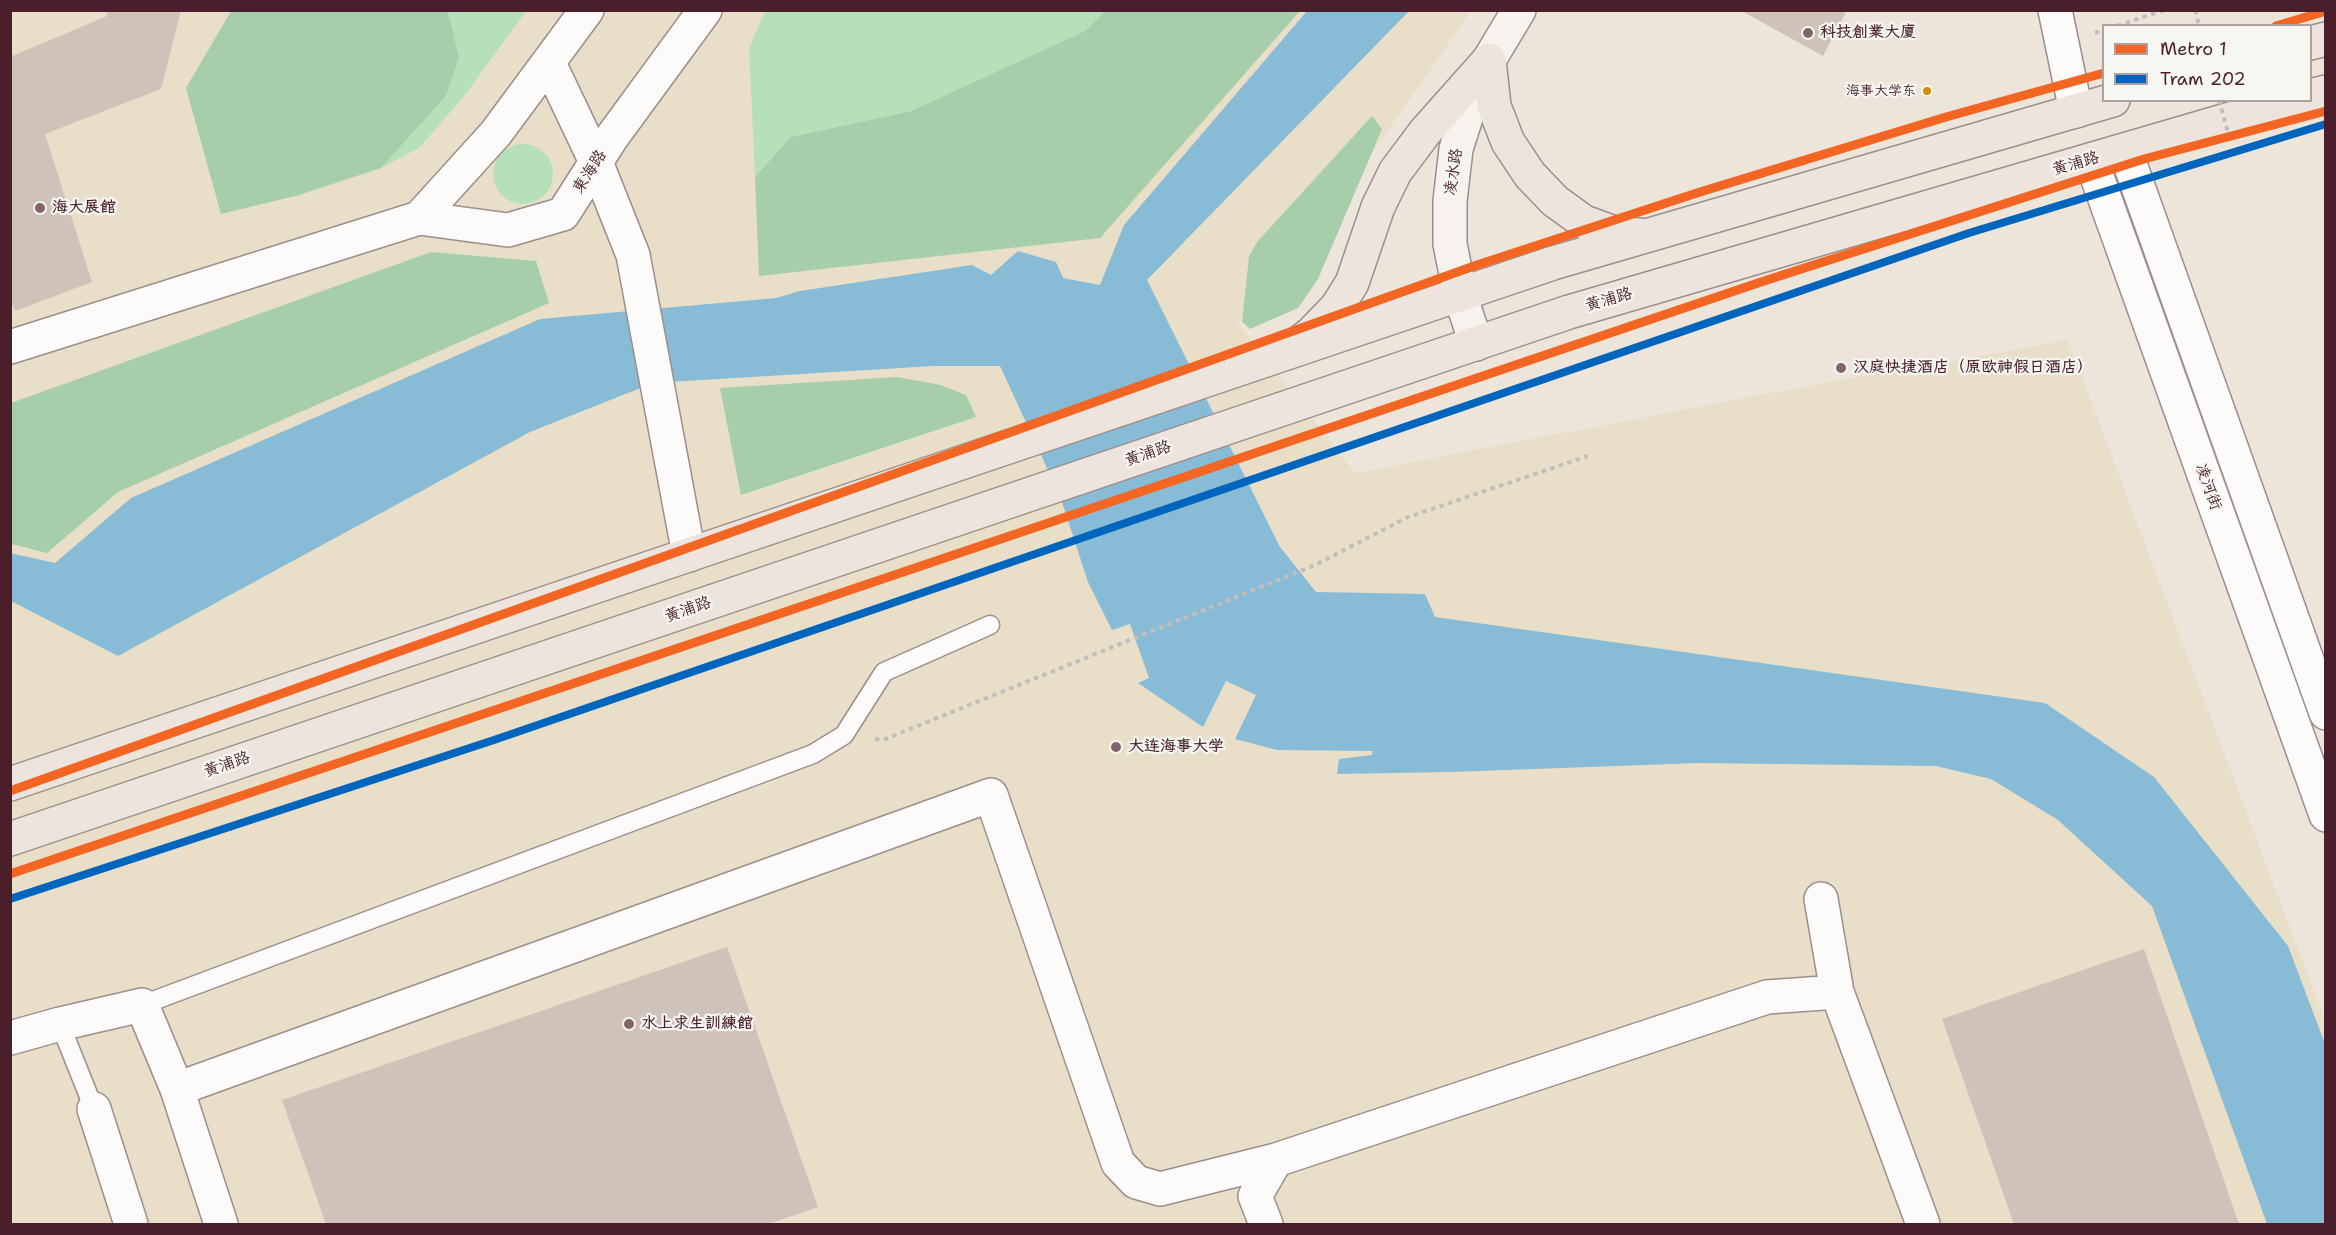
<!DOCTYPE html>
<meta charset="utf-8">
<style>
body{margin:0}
#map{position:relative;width:2336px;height:1235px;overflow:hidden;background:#ede4da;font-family:"Shantell Sans",sans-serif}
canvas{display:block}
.frame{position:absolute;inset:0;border:12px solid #4a1f2b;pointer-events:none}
.legend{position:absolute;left:2102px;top:24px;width:210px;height:78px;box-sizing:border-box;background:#f6f6f2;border:2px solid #b1a0a2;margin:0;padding:8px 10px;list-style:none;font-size:18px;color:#4a1f2b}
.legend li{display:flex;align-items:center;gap:12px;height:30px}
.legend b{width:30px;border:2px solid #b1a0a2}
</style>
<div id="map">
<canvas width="2336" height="1235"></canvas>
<div class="frame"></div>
<ul class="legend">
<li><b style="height:8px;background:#f26522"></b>Metro 1</li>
<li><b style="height:8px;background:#0065bd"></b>Tram 202</li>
</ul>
</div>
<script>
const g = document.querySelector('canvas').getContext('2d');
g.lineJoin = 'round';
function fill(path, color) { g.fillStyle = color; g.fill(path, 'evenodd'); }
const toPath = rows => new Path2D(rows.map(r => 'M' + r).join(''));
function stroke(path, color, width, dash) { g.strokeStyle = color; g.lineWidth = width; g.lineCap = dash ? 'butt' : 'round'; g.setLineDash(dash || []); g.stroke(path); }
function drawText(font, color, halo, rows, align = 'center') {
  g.font = font + ' "Shantell Sans","LXGW WenKai TC",sans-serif'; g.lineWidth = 4.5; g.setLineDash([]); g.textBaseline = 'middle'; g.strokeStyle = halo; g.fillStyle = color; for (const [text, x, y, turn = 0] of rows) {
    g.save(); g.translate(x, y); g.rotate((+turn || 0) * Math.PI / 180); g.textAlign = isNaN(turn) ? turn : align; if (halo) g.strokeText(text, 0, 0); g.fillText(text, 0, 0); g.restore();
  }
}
const built = toPath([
 [10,11,1471,11,1321,227,1237,322,1355,473,1823,383,2068,340,2325,1020,2325,1224,11,1224]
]);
const green = toPath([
 [448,11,526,11,465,95,419,148,381,168,446,96,459,58],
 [765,11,1105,11,1085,31,911,111,791,137,755,177,749,49],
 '493 174a30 30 0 1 1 60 0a30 30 0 1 1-60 0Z'
]);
const forest = toPath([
 [231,11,448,11,459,58,446,96,381,168,299,195,221,214,186,88],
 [1105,11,1300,11,1100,238,759,276,755,177,791,137,911,111,1085,31],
 [1372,116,1382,129,1318,279,1298,308,1250,329,1242,322,1249,256,1258,241],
 [431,252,536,261,549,303,118,492,47,553,11,544,11,403],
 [897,377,941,385,966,395,976,417,741,495,720,388]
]);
const water = toPath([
 [1307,11,1409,11,1147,280,1280,547,1316,592,1425,594,1435,617,2045,703,2154,777,2288,946,2325,1044,2325,1224,2267,1224,2152,906,2058,820,1991,779,1936,766,1699,763,1451,772,1337,774,1339,759,1372,755,1373,751,1277,750,1235,739,1256,695,1226,681,1203,727,1138,683,1149,678,1130,624,1112,630,1088,582,1060,496,1000,366,933,366,653,383,530,432,118,656,11,601,10,553,55,563,131,498,540,319,776,298,800,291,972,265,991,275,1018,251,1056,262,1063,278,1100,285,1124,225]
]);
const building = toPath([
 [108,10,181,10,161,89,45,134,92,282,15,311,10,298,10,57,107,16],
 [1740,10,1847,10,1823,56],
 [727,947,818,1207,768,1224,326,1224,282,1100],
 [2144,949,2239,1224,2014,1224,1942,1019]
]);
const path = toPath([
 [2195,10,2199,26],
 [2117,26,2164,10],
 [2095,33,2104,30],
 [875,739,883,740,1315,565,1408,517,1588,456]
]);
const lane = toPath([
 [142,1005,813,754,844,735,884,672,990,625],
 [60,1024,94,1109]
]);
const street = toPath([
 [2055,10,2076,111],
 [549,63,596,162,633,255,689,555],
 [2125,150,2326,713],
 [2091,160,2326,815],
 [419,218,508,230,563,214,612,137,705,10],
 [10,347,419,218,496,133,587,10],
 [1821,899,1837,992,1923,1224],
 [10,1038,60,1024,142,1005,177,1089,221,1224],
 [177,1089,991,795,1118,1163,1136,1182,1160,1189,1276,1160],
 [94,1109,131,1224],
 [1266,1224,1255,1196,1276,1160,1767,997,1837,992]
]);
const secondary = toPath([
 [1476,344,1460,294,1450,244,1450,201,1456,149,1470,105,1489,60,1519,10]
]);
const highway = toPath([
 [2310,43,2326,39],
 [1489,60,1494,106,1508,142,1530,175,1555,201,1584,222,1617,234,1640,235],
 [2310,96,2326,92],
 [1299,343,1312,333,1337,307,1352,283,1378,207,1395,172,1425,132,1489,60],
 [10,784,1553,263,2113,100],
 [10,839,1569,312,2295,100]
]);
const pathBridge = toPath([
 [2219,100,2231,143]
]);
const tram1 = toPath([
 [10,899,494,740,1969,233,2326,124]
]);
const metro1 = toPath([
 [2276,26,2326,11],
 [10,791,1477,265,1700,192,1946,117,2104,73],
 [10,874,1764,281,2144,159,2326,111]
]);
const markers = [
 [1808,33,6,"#836468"],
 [1927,91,5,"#d48b09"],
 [40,208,6,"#836468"],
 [1841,368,6,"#836468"],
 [1116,747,6,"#836468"],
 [629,1024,6,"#836468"]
];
const busNames = [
 ["海事大学东",1916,91]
];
const poiNames = [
 ["科技創業大廈",1820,33],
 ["海大展館",52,208],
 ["汉庭快捷酒店（原欧神假日酒店）",1853,368],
 ["大连海事大学",1128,747],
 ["水上求生訓練館",641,1024]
];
const streetNames = [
 ["黄浦路",2076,164,-16],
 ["東海路",590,172,-57],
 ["凌水路",1454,172,-82],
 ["黄浦路",1609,300,-16],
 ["黄浦路",1148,454,-19],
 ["凌河街",2208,487,70],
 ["黄浦路",688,610,-19],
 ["黄浦路",227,765,-19]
];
fill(built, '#e9dec8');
fill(green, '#b6e0b9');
fill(forest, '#a7ceab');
fill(water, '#88bbd6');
fill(building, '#cfc2b8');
stroke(lane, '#9a8f8c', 21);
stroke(street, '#9a8f8c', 36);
stroke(secondary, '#9a8f8c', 36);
stroke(highway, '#9a8f8c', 36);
stroke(path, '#c3bdbc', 4, [4.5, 4.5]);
stroke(lane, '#fcfbf9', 18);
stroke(street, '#fcfbf9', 33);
stroke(secondary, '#f6f2ee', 33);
stroke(highway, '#ede5dd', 33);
stroke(pathBridge, '#c3bdbc', 4, [4.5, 4.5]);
stroke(tram1, '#0065bd', 8);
stroke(metro1, '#f26522', 9);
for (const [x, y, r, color] of markers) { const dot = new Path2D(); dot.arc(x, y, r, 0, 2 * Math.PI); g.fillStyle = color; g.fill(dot); stroke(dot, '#f6f6f2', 2); }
drawText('14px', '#4a1f2b', '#f6f6f2', busNames, 'right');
drawText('bold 16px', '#4a1f2b', '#f6f6f2', poiNames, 'left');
drawText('16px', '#4a1f2b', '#f6f6f2', streetNames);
</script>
